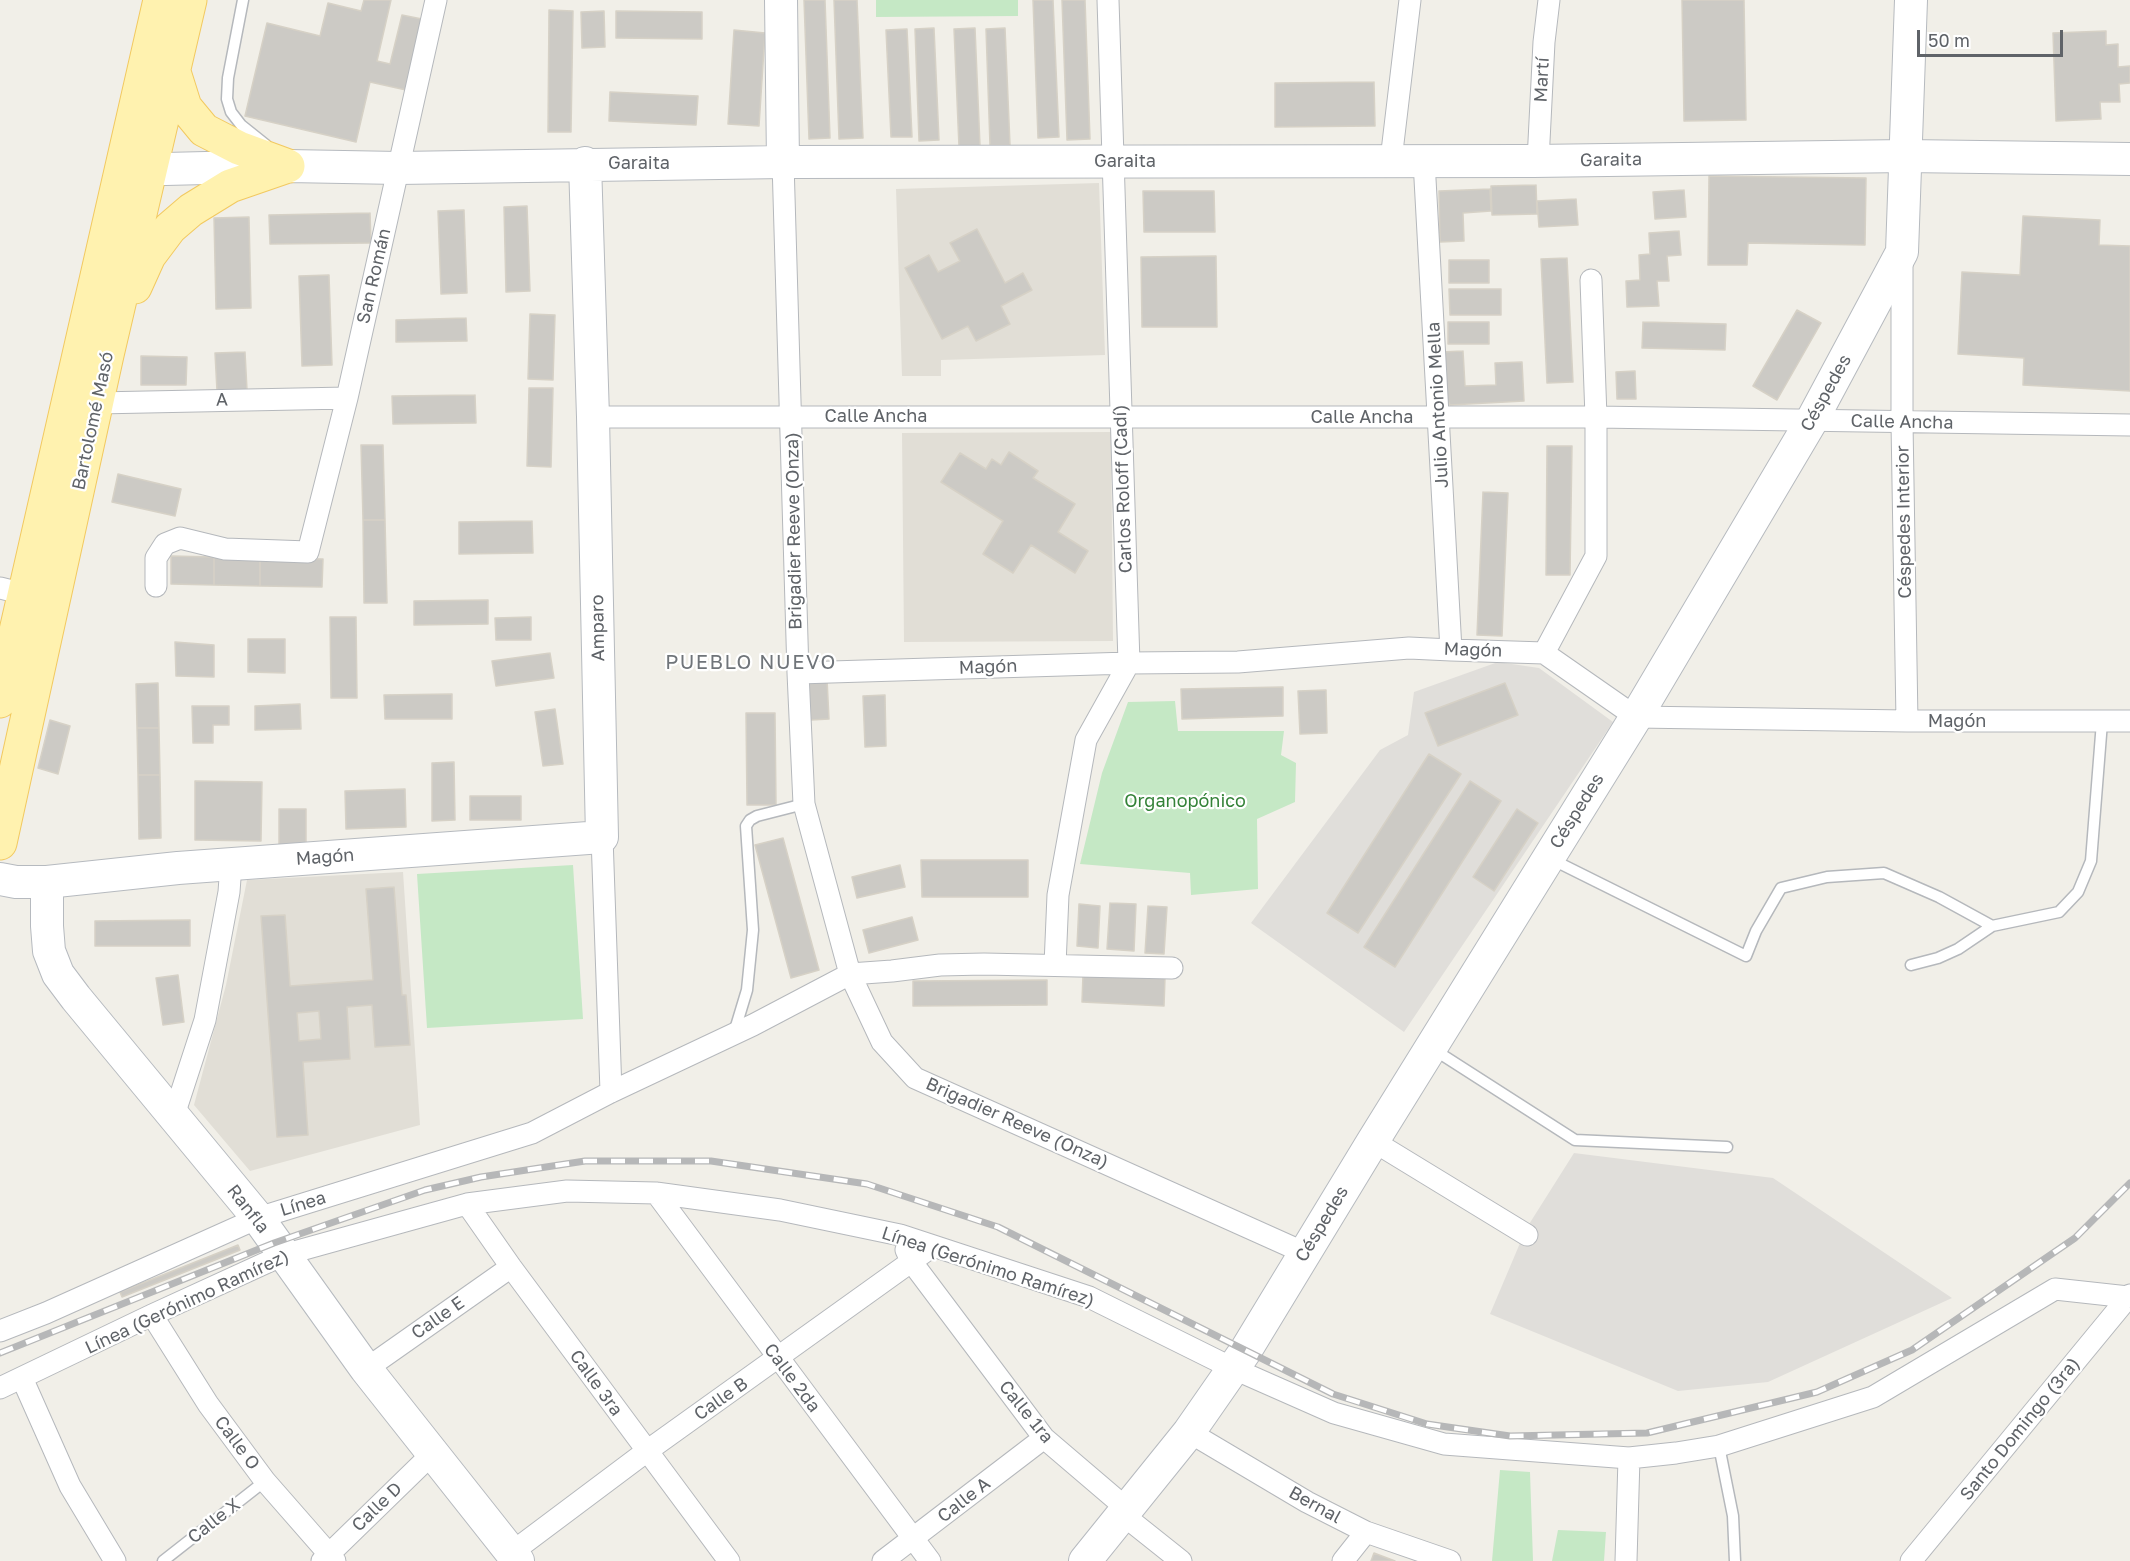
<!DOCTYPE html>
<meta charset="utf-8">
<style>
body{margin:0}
#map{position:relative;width:2130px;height:1561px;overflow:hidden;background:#f1efe8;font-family:"Golos Text",sans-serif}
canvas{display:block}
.scale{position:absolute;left:1917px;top:30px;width:146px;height:27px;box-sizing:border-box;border:3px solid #5f6368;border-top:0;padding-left:8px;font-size:18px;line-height:21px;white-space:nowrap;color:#5f6368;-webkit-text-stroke:4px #fff;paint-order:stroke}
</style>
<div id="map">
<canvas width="2130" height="1561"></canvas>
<div class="scale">50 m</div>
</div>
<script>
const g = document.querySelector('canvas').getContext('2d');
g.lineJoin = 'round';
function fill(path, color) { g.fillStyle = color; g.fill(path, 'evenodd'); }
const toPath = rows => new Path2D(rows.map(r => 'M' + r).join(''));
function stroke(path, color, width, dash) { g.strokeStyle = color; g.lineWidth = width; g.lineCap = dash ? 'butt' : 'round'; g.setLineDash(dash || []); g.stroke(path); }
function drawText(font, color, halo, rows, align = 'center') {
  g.font = font + ' "Golos Text",sans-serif'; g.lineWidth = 4.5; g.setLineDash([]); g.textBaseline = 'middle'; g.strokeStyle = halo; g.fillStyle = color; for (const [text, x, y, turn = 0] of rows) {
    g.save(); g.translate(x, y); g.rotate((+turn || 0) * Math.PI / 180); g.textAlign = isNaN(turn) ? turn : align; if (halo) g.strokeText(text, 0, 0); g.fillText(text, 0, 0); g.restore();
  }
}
const industrial = toPath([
 [1498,662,1539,668,1613,722,1404,1032,1251,923,1380,750,1408,735,1414,692],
 [1574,1153,1773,1178,1952,1298,1768,1382,1678,1391,1490,1314,1526,1229]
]);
const education = toPath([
 [1099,183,1105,355,941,360,941,376,902,376,896,189],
 [1111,432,1113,641,904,642,902,433],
 [403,872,420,1125,250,1171,194,1105,226,985,247,880]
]);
const green = toPath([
 [876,0,1018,0,1018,16,876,17],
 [1175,701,1178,731,1284,731,1281,755,1296,763,1295,802,1257,819,1258,889,1191,895,1190,873,1080,864,1102,773,1128,702],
 [573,865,583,1019,427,1028,417,874],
 [1500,1470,1530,1472,1533,1561,1492,1561],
 [1558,1530,1606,1532,1604,1561,1552,1561]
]);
const building = toPath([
 [364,0,391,0,377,61,390,64,402,15,422,19,406,90,370,82,356,142,245,116,267,23,320,36,328,3,361,11,364,0],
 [804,0,825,0,830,138,809,139,804,0],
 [834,0,857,0,863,138,839,139,834,0],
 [1033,0,1053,0,1059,137,1038,138,1033,0],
 [1062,0,1085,0,1090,139,1067,140,1062,0],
 [1682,0,1744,0,1746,120,1684,121,1682,0],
 [549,10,573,11,571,132,548,132,549,10],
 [604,11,605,47,582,48,581,12,604,11],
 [616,11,702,12,702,39,616,38,616,11],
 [934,28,939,140,919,141,915,29,934,28],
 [975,28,980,146,959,147,954,29,975,28],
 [1005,28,1010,145,990,145,986,29,1005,28],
 [907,29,912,137,891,137,886,30,907,29],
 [734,30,765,33,759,126,728,124,734,30],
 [2106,31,2106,45,2118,44,2118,67,2130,66,2130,83,2119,84,2120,102,2100,102,2101,119,2056,121,2053,33,2106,31],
 [1374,82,1375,126,1275,127,1275,83,1374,82],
 [610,92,698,96,696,125,609,121,610,92],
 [1709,176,1866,178,1865,245,1748,243,1747,265,1708,265,1709,176],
 [1536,185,1537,214,1492,215,1491,186,1536,185],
 [1490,189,1491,211,1463,213,1464,241,1440,242,1439,191,1490,189],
 [1684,190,1686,217,1655,219,1653,192,1684,190],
 [1143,191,1214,191,1215,232,1144,232,1143,191],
 [1576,199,1578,225,1539,227,1537,201,1576,199],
 [527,206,530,291,506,292,504,207,527,206],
 [464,210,467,293,441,294,438,211,464,210],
 [370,213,371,243,270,244,269,215,370,213],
 [2023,216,2100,220,2099,245,2130,246,2130,391,2023,385,2024,358,1958,354,1962,272,2020,275,2023,216],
 [249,217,251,308,216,309,214,218,249,217],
 [977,229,1005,283,1023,273,1032,290,1001,306,1010,324,976,341,968,326,942,339,905,268,929,255,938,272,960,261,950,243,977,229],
 [1679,231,1681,255,1667,256,1669,281,1657,281,1659,306,1627,307,1626,281,1640,280,1639,255,1650,254,1649,233,1679,231],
 [1216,256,1217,327,1142,327,1141,257,1216,256],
 [1567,258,1573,382,1547,383,1541,259,1567,258],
 [1449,260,1489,260,1489,283,1449,283,1449,260],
 [329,275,332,365,302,366,299,276,329,275],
 [1449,289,1501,289,1501,315,1450,315,1449,289],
 [1797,310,1821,323,1777,400,1753,386,1797,310],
 [530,314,555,315,553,380,528,379,530,314],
 [466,318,467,341,396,342,396,320,466,318],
 [1448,322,1489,322,1489,344,1448,344,1448,322],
 [1643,322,1726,324,1725,350,1642,348,1643,322],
 [1463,351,1465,386,1496,385,1495,363,1522,362,1524,401,1450,405,1446,397,1441,352,1463,351],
 [245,352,247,390,217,391,215,353,245,352],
 [141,356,187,357,186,385,141,385,141,356],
 [1635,371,1636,399,1617,399,1616,372,1635,371],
 [529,388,553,388,551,467,527,466,529,388],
 [475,395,476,423,393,424,392,396,475,395],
 [361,445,383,445,385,520,363,520,361,445],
 [1547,446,1572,446,1570,575,1546,575,1547,446],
 [1009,452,1038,471,1033,478,1075,504,1058,532,1088,551,1075,573,1031,545,1013,573,983,554,1003,521,941,482,960,453,986,469,992,459,1001,465,1009,452],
 [118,474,181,489,175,516,112,502,118,474],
 [1483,492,1508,493,1502,636,1477,635,1483,492],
 [363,520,385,520,387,603,364,603,363,520],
 [532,521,533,553,459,554,459,522,532,521],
 [171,556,214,557,214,585,171,584,171,556],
 [214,557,260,558,260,586,214,585,214,557],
 [260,558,323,559,322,587,260,586,260,558],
 [488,600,488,624,414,625,414,601,488,600],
 [330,617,356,617,357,698,331,698,330,617],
 [531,617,531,640,496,640,495,618,531,617],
 [248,639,285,639,285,673,248,672,248,639],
 [175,642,214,645,214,677,176,676,175,642],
 [550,653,554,678,496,686,492,661,550,653],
 [827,679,829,719,811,720,809,680,827,679],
 [158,683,159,728,137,728,136,684,158,683],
 [1505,683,1518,715,1438,746,1425,713,1505,683],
 [1283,687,1283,716,1182,719,1181,689,1283,687],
 [1326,690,1327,733,1300,734,1298,691,1326,690],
 [452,694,452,719,385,719,384,695,452,694],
 [885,695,886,746,865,747,863,696,885,695],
 [300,704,301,729,255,730,255,706,300,704],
 [192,706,229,706,229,725,213,725,213,743,193,743,192,706],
 [555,709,563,764,543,766,535,712,555,709],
 [746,713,775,713,776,805,747,805,746,713],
 [50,720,70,726,58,774,38,768,50,720],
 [137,728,159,728,160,775,138,775,137,728],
 [1429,754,1461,774,1358,933,1327,913,1429,754],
 [454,762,455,820,432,821,432,763,454,762],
 [138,775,160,775,161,838,139,839,138,775],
 [195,781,262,782,261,841,195,840,195,781],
 [1470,781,1501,801,1395,967,1364,947,1470,781],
 [405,789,406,827,346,829,345,791,405,789],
 [470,796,521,796,521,820,470,820,470,796],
 [279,809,306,809,306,849,279,849,279,809],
 [1517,809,1538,823,1494,891,1473,877,1517,809],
 [783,838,819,970,791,978,755,845,783,838],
 [921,860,1028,860,1028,897,922,897,921,860],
 [900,865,905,887,857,898,852,877,900,865],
 [394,887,402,995,406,995,410,1045,375,1047,372,1005,347,1007,350,1059,303,1062,308,1135,277,1137,261,916,285,915,290,986,373,980,366,889,394,887],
 [319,1011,321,1039,299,1041,297,1013,319,1011],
 [1110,903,1136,904,1134,951,1107,949,1110,903],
 [1079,904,1100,906,1098,948,1077,946,1079,904],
 [1148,906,1167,907,1164,954,1145,953,1148,906],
 [912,917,918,940,869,953,863,930,912,917],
 [190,920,190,946,95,946,95,921,190,920],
 [1083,974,1165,978,1164,1006,1082,1002,1083,974],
 [178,975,184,1022,163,1025,156,978,178,975],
 [1047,980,1047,1005,913,1006,913,981,1047,980],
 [238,1245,240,1250,122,1297,120,1292,238,1245],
 [1374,1553,1395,1561,1371,1561,1374,1553]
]);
const lane = toPath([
 [243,0,228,78,227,99,231,112,241,125,266,145],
 [1551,859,1746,956,1756,931,1781,888,1827,877,1884,873,1939,897,1992,926,2059,912,2078,892,2091,861,2102,722],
 [1911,965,1938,958,1958,949,1992,926],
 [734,1033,747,990,753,930,746,826,750,820,757,816,804,804],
 [1433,1049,1575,1140,1727,1147],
 [1719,1446,1733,1516,1735,1561],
 [163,1561,265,1481]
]);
const street = toPath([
 [1391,160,1410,0],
 [1424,161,1451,650],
 [1538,161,1544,42,1549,0],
 [783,162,798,673,804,804,850,974,882,1042,915,1078,1305,1253],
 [1902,257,1902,423,1907,721],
 [97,403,347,398],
 [593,417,1596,417,2130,425],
 [156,586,156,558,165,544,180,538,225,549,308,552,347,398,436,0],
 [0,588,36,597],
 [1544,653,1596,556,1596,417,1591,280],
 [798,673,1129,663,1238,662,1409,648,1451,650,1544,653,1636,717,1907,721,2130,721],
 [602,837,611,1092],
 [1055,965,1058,895,1086,740,1129,663,1108,0],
 [174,1115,205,1020,229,892,231,864],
 [1373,1141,1527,1235],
 [656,1193,930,1561],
 [467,1204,511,1267,729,1561],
 [906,1250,911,1261,1044,1438,1119,1502,1122,1514,1181,1561],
 [152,1315,208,1404,265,1481,335,1561],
 [0,1331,46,1313,258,1218,532,1133,611,1092,753,1025,850,974,892,971,940,965,984,964,1172,968],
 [366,1369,511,1267],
 [22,1378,70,1486,115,1561],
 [0,1388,152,1315,283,1255,467,1204,567,1191,656,1193,780,1210,900,1235,1089,1297,1232,1368,1334,1413,1444,1444,1629,1458,1676,1453,1719,1446,1873,1397,2055,1289,2128,1297],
 [1189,1432,1307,1502,1366,1532,1450,1561],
 [511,1553,647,1451,933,1246],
 [322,1561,433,1453],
 [883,1561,1044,1438],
 [1343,1561,1366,1532],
 [1626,1561,1629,1458],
 [1911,1561,2130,1295]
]);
const secondary = toPath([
 [781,0,783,162],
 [124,170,288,166,399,168,783,162,1533,161,1906,156,2130,159],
 [0,879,16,882,47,882,178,868,602,837,593,417,585,163],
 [47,882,47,926,49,951,58,974,76,998,258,1218,366,1369,518,1561],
 [1085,1561,1189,1432,1246,1350,1373,1141,1636,717,1812,420,1902,252,1911,0]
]);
const primary = toPath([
 [174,72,185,107,204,130,239,148,288,166],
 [135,287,149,256,170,228,191,210,230,186,288,166],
 [0,701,160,0],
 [0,843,107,355,190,0]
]);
const rail = toPath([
 [0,1353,274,1243,425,1190,481,1177,585,1161,711,1161,867,1184,998,1227,1333,1394,1427,1424,1510,1436,1647,1433,1817,1392,1912,1350,2075,1238,2130,1183]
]);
const streetNames = [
 ["Martí",1542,80,-87],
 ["Garaita",1611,160,-1],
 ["Garaita",1125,161],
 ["Garaita",639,163],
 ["San Román",374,276,-77],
 ["Céspedes",1826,393,-61],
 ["A",222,400,-1],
 ["Julio Antonio Mella",1438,405,-93],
 ["Calle Ancha",876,416],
 ["Calle Ancha",1362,417],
 ["Bartolomé Masó",93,421,-78],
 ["Calle Ancha",1902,422,1],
 ["Carlos Roloff (Cadí)",1123,489,-92],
 ["Céspedes Interior",1904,522,-91],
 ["Brigadier Reeve (Onza)",794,531,-91],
 ["Amparo",598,628,-91],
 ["Magón",1473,650,2],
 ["Magón",988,667,-2],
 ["Magón",1957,721],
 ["Céspedes",1577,811,-58],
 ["Magón",325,857,-4],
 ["Brigadier Reeve (Onza)",1017,1123,24],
 ["Línea",303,1204,-17],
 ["Ranfla",248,1209,52],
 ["Céspedes",1322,1224,-59],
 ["Línea (Gerónimo Ramírez)",988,1267,18],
 ["Línea (Gerónimo Ramírez)",187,1302,-25],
 ["Calle E",438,1318,-35],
 ["Calle 2da",792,1378,53],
 ["Calle 3ra",596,1383,54],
 ["Calle B",721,1399,-35],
 ["Calle 1ra",1026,1412,51],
 ["Santo Domingo (3ra)",2020,1429,-51],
 ["Calle O",237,1443,53],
 ["Calle A",964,1500,-38],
 ["Bernal",1315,1505,29],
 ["Calle D",377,1507,-44],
 ["Calle X",214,1521,-38]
];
const parkNames = [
 ["Organopónico",1185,801]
];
const neighbourhoodNames = [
 ["PUEBLO NUEVO",751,663]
];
fill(industrial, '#e0deda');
fill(education, '#e1ded6');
fill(green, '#c5e8c5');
fill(building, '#cccac5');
stroke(building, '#d6d1c6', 1.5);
stroke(lane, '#b5b8bc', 13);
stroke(street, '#b5b8bc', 23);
stroke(secondary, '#b6babf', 34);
stroke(primary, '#f2c960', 35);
stroke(lane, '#fff', 10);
stroke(street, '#fff', 21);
stroke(secondary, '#fff', 32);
stroke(primary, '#fff2af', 33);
stroke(rail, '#b6b7b8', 7);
stroke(rail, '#fff', 4.5, [14]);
drawText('18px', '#5f6368', '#fff', streetNames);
drawText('18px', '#348238', '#fff', parkNames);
g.letterSpacing = '1.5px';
drawText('20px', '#70757a', '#fff', neighbourhoodNames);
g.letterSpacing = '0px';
</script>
